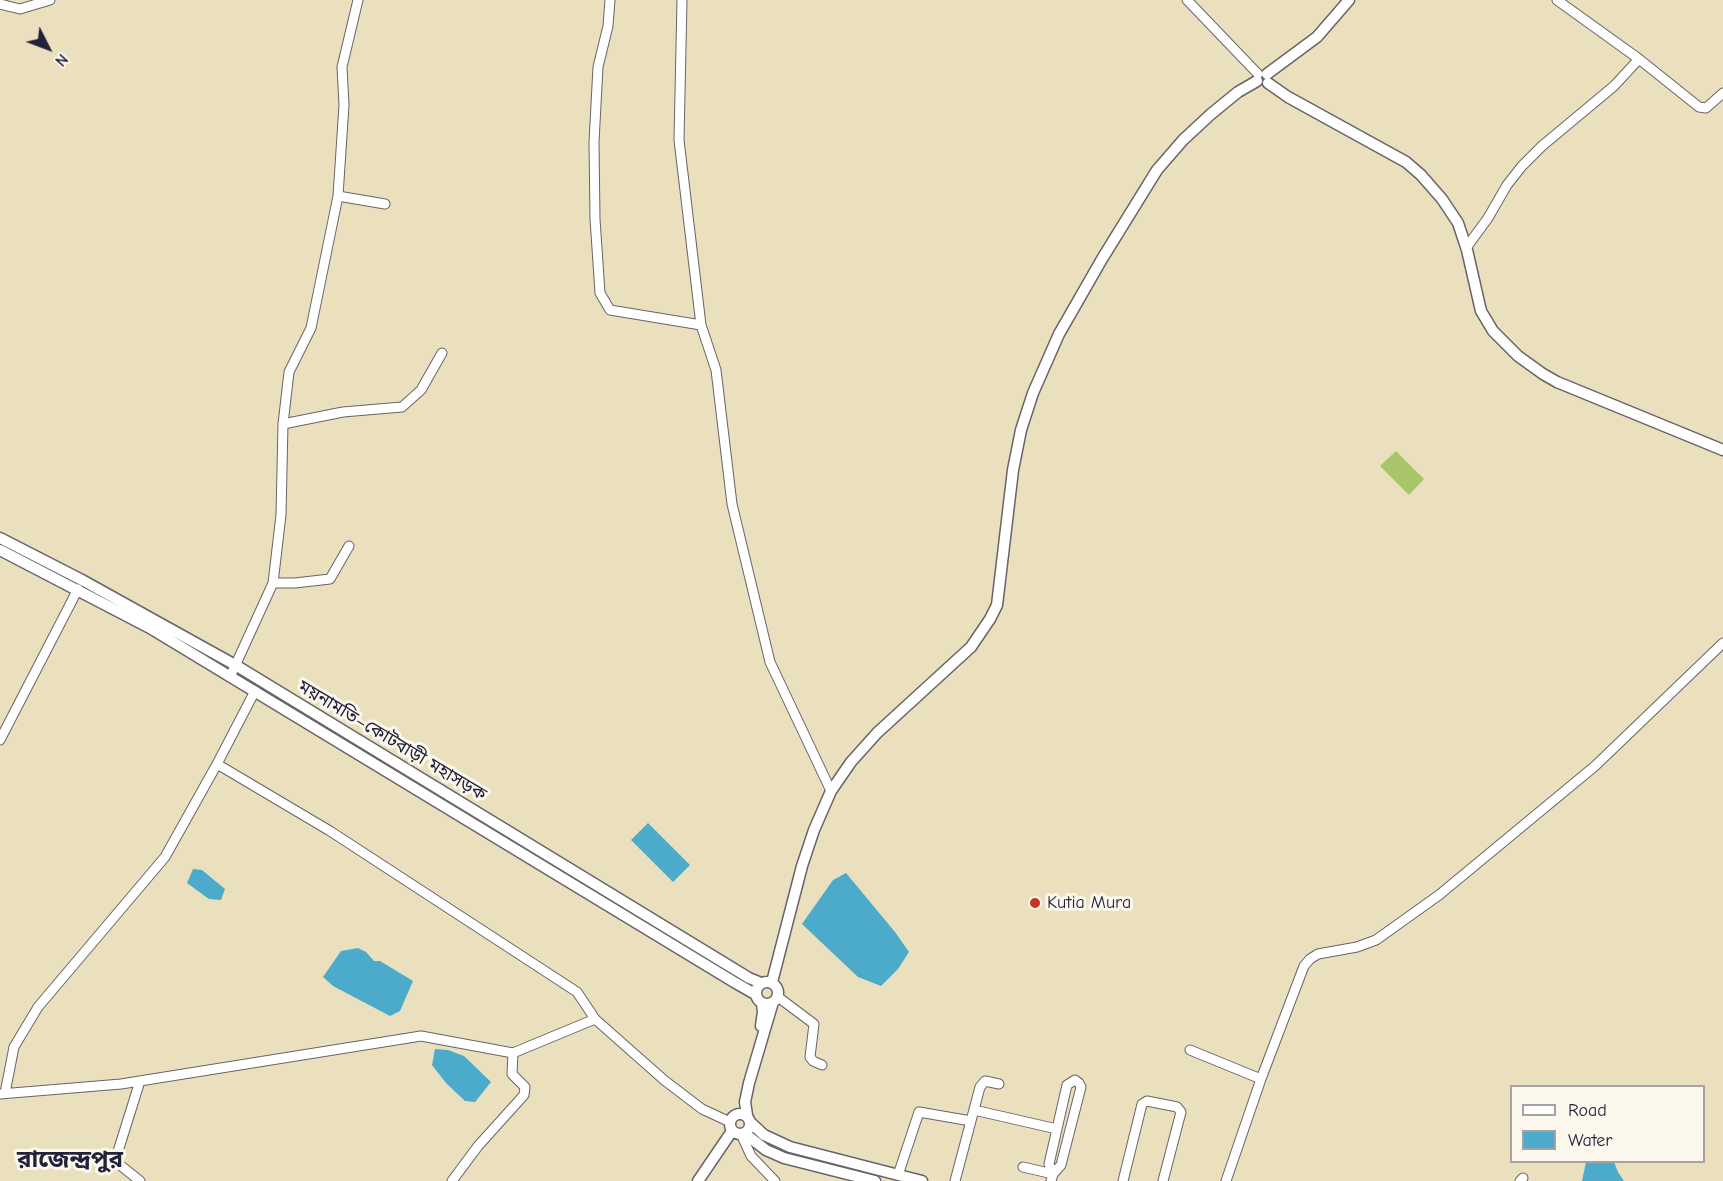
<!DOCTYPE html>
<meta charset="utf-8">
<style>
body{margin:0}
#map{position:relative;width:1723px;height:1181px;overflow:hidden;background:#eae0be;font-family:"Comic Neue",sans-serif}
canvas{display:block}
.legend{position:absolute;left:1510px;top:1085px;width:195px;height:78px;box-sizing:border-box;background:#fbf7ec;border:2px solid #a4a2a5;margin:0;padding:8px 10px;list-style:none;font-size:18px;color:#22223b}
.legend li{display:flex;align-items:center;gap:12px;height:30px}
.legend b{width:30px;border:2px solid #a4a2a5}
.north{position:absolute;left:18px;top:18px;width:60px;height:60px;-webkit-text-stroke:4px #fbf7ec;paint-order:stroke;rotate:132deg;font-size:16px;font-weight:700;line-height:24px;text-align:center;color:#22223b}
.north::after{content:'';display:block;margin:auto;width:21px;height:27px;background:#22223b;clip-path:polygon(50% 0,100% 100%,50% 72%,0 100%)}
</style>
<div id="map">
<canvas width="1723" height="1181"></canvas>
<ul class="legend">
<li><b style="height:8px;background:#fff"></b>Road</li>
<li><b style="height:16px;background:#4caacb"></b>Water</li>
</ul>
<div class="north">N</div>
</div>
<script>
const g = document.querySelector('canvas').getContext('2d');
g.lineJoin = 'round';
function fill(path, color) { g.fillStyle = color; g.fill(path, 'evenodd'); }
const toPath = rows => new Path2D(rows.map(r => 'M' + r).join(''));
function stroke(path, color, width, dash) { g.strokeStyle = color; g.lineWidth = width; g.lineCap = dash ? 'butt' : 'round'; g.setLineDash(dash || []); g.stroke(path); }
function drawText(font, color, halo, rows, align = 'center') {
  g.font = font + ' "Comic Neue","Noto Sans Bengali",sans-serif'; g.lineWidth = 6; g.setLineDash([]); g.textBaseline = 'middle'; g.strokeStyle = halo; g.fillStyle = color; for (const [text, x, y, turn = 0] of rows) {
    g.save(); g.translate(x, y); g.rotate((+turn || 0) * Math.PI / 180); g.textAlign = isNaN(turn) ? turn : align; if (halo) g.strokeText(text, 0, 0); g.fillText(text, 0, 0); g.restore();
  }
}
const green = toPath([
 [1396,451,1424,479,1409,495,1380,466]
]);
const water = toPath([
 [648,823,690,865,673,882,631,840],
 [193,869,202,870,225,889,221,900,209,899,187,883],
 [846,873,895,932,909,952,898,969,881,986,858,977,802,924,833,880],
 [358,948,366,952,374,961,380,961,413,981,400,1011,390,1016,333,986,323,977,341,951],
 [435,1049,448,1050,464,1056,491,1082,475,1102,465,1101,446,1083,432,1065],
 [1586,1162,1614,1162,1618,1172,1624,1181,1582,1181]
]);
const minor = toPath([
 [610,0,608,26,598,67,594,142,595,219,600,293,610,310,701,325],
 [682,0,679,140,701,325,716,370,732,504,770,662,831,791],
 [1187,0,1258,74],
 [1557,0,1639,59,1699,107,1706,108,1723,93],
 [0,4,20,9,50,0],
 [338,196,385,204],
 [1466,248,1488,218,1507,185,1522,166,1542,146,1614,86,1639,59],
 [283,424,343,412,402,407,421,390,442,353],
 [273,583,295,583,330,579,349,546],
 [230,677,273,583,281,515,283,424,289,372,311,328,338,196,344,105,342,67,358,0],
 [255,691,217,764,330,831,577,992,595,1019],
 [0,740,78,589],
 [778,997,814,1024,810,1057,813,1061,822,1065],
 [1190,1050,1261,1079],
 [140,1081,115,1161,140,1181],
 [5,1093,14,1047,38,1007,165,857,217,764],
 [0,1094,121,1084,421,1036,513,1053,595,1019,664,1080,702,1109,730,1122],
 [974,1110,1057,1129],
 [741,1134,751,1156,775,1181],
 [1023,1167,1053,1174],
 [898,1175,919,1112,971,1121],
 [452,1181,478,1146,524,1095,525,1087,512,1074,513,1053],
 [955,1181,980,1087,985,1081,999,1084],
 [1051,1181,1053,1174,1061,1165,1081,1087,1079,1083,1075,1080,1067,1085,1049,1164,1053,1174],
 [1123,1181,1142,1104,1147,1101,1177,1107,1181,1112,1163,1181],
 [1226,1181,1261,1079,1304,966,1310,959,1318,954,1357,947,1376,940,1439,895,1595,766,1723,643],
 [1520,1181,1523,1178]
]);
const major = toPath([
 [1267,74,1317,37,1349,0],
 [1268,83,1288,97,1406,162,1421,175,1442,199,1458,223,1467,250,1481,311,1493,331,1518,356,1543,374,1557,382,1723,450],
 [0,538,82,580,237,666,749,978,761,983],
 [0,550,150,628,734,982,755,994],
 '756 993a11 11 0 1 1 22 0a11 11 0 1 1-22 0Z',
 [772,982,802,866,814,830,831,791,851,762,877,733,971,647,990,619,997,605,1013,470,1021,430,1033,393,1059,334,1102,259,1157,170,1183,140,1211,114,1238,92,1257,81],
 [761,1026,763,1012,762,1003],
 '730 1124a10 10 0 1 1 20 0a10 10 0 1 1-20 0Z',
 [747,1115,745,1102,749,1083,773,1002],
 [750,1122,764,1135,790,1147,922,1181],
 [744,1133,766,1150,784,1158,875,1181],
 [698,1181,732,1131]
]);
const markers = [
 [1035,903,6,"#c8321e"]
];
const streetNames = [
 ["ময়নামতি–কোটবাড়ী মহাসড়ক",392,741,31]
];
const poiNames = [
 ["Kutia Mura",1047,903]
];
const districtNames = [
 ["রাজেন্দ্রপুর",70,1160]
];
fill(green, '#a9c56b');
fill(water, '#4caacb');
stroke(minor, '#686469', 11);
stroke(major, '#686469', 13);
stroke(minor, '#fff', 9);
stroke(major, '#fff', 10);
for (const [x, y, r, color] of markers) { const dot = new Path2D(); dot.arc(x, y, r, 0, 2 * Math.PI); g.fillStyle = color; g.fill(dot); stroke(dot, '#fbf7ec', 2); }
drawText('18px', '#22223b', '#fbf7ec', streetNames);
drawText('18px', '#22223b', '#fbf7ec', poiNames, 'left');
drawText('bold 24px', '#22223b', '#fbf7ec', districtNames);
</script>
